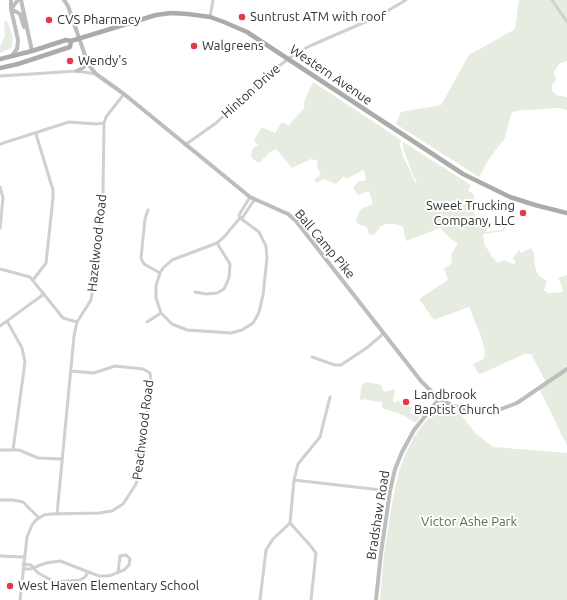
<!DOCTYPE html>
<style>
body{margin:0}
canvas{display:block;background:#fff}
</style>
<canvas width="567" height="600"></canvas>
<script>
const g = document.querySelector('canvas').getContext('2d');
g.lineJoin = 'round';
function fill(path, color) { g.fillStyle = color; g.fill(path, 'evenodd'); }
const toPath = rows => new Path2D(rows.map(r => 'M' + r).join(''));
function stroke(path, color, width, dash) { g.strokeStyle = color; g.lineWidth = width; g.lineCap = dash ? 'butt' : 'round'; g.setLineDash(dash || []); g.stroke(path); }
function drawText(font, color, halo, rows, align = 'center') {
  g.font = font + ' Ubuntu,sans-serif'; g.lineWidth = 4; g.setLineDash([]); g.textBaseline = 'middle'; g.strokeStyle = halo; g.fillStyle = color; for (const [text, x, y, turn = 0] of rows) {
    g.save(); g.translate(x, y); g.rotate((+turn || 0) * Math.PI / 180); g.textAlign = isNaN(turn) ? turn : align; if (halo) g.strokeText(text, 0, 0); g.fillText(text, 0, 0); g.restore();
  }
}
const green = toPath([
 [519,0,567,0,567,61,559,64,554,72,556,80,552,85,552,91,556,95,567,97,567,110,559,108,515,111,511,114,505,138,489,159,479,177,396,124,401,112,441,105,469,55,515,29],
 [6,21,8,23,13,38,12,45,11,48,0,53,0,47,5,36,4,23],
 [313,82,401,140,401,143,399,142,403,156,415,182,417,181,414,178,403,148,403,142,471,185,468,190,474,195,473,211,476,218,480,223,485,224,488,227,486,232,502,230,508,214,510,215,504,231,483,234,484,244,493,258,498,263,504,260,513,264,516,263,513,258,519,250,521,253,531,248,534,253,535,267,537,272,539,276,547,281,544,290,548,293,563,292,561,284,558,278,567,275,567,367,546,382,531,354,524,354,483,373,479,374,473,364,483,359,485,355,484,346,480,334,469,307,434,320,419,299,448,280,444,269,452,263,451,255,458,243,451,239,440,228,406,241,403,227,396,224,386,224,381,226,375,234,369,235,367,227,358,224,356,219,361,209,373,204,369,191,358,195,353,188,358,182,366,180,364,170,346,179,344,176,336,184,324,179,317,183,314,180,321,174,317,167,318,161,311,159,292,168,276,149,270,152,259,163,253,159,251,155,252,149,258,145,254,140,262,127,275,133,282,122,290,126,289,125,305,107,303,104],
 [567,370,567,446,539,388],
 [367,382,381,385,384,392,395,389,393,402,397,403,397,400,400,402,400,404,411,407,413,405,410,413,415,414,418,413,420,417,416,422,414,422,403,415,382,408,382,401,378,402,364,399,360,401,361,387,363,384],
 [440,406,444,406,458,411,476,434,493,447,567,453,567,600,380,600,384,554,393,498,399,471,406,453,414,437,424,423]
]);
const street = toPath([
 [552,0,567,22],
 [210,17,213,0],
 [0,76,77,71,96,74],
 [0,144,69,122,96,124,104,123],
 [185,145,216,123,275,69,296,53,312,45,379,16,406,0],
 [0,187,3,198,0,228],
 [148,210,145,219,141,258,144,264,160,273],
 [240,218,259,232,266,246,267,258,263,295,259,312,256,318,253,323,242,330,231,333,187,330,172,324,161,313,156,298,156,286,160,273,163,268,172,260,217,243,224,237,240,218,243,217,254,200],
 [240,218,239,215,250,197],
 [0,269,30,277,63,318,77,322],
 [33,280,46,263,53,198,53,190,36,134],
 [195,292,206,294,217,293,224,289,229,278,230,264,217,243],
 [7,321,22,348,25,362,13,450],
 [147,322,161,313],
 [0,326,44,294],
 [312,357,335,365,341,365,368,347,384,333],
 [0,450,19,450,38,458,62,459],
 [294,480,390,491],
 [0,500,13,500,23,502,38,517],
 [57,514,74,336,77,322,91,300,94,281,103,193,104,123,106,117,124,94],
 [290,523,309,544,316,553,311,600],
 [0,556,24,557],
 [23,564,31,565,38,573,55,582,80,580,85,577,88,572],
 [23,569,30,569,46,563,60,561,99,576,107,576,112,575,116,573,124,570,129,565,130,559,126,555,120,556,118,573],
 [20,600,27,537,32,525,36,520,44,515,51,514,99,513,112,511,123,504,127,498,136,484,138,477,151,382,150,373,143,369,115,366,94,373,71,371],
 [260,600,266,550,273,539,290,523,294,480,298,464,320,437,330,397]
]);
const secondary = toPath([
 [11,0,11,9,18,40,17,49,12,56],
 [18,0,11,9,20,14,24,27],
 [21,0,32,51],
 [64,0,68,6,88,64,96,74,124,94,250,197,288,214,296,221,421,381,439,399,454,406,472,411,488,412,496,411,517,403,567,369],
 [77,71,84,67,86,60],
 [376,600,381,553,390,491,395,469,402,452,414,430,439,399]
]);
const primary = toPath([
 [0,59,32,51,66,40,71,41,156,15,171,13,188,14,210,17,224,22,247,32,463,174,510,197,535,205,567,213],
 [0,68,18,64,70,47,71,41]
]);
const markers = [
 [242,17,4,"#e63946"],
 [49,20,4,"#e63946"],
 [194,46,4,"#e63946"],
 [70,61,4,"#e63946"],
 [523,213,4,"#e63946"],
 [406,402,4,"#e63946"],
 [10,586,4,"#e63946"]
];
const poiNames = [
 ["Suntrust ATM with roof",250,17],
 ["CVS Pharmacy",57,20],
 ["Walgreens",202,46],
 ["Wendy's",78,61],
 ["Sweet Trucking",515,206,"right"],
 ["Company, LLC",515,221,"right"],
 ["Landbrook",414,395],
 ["Baptist Church",414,410],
 ["West Haven Elementary School",18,586]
];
const streetNames = [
 ["Western Avenue",331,75,34],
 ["Hinton Drive",251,91,-42],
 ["Hazelwood Road",97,243,-84],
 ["Ball Camp Pike",325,244,50],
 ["Peachwood Road",143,430,-83],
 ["Bradshaw Road",378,515,-81]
];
const parkNames = [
 ["Victor Ashe Park",469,522]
];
fill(green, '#e6ecdf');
stroke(street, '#d0d0d0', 3);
stroke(secondary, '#bdbdbd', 4);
stroke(primary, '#ababab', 4.5);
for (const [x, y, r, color] of markers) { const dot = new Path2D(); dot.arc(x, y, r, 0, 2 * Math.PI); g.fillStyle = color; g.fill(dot); stroke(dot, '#fff', 1.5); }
drawText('13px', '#333', '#fff', poiNames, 'left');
drawText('13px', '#333', '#fff', streetNames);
drawText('13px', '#56703f', '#fff', parkNames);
</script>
